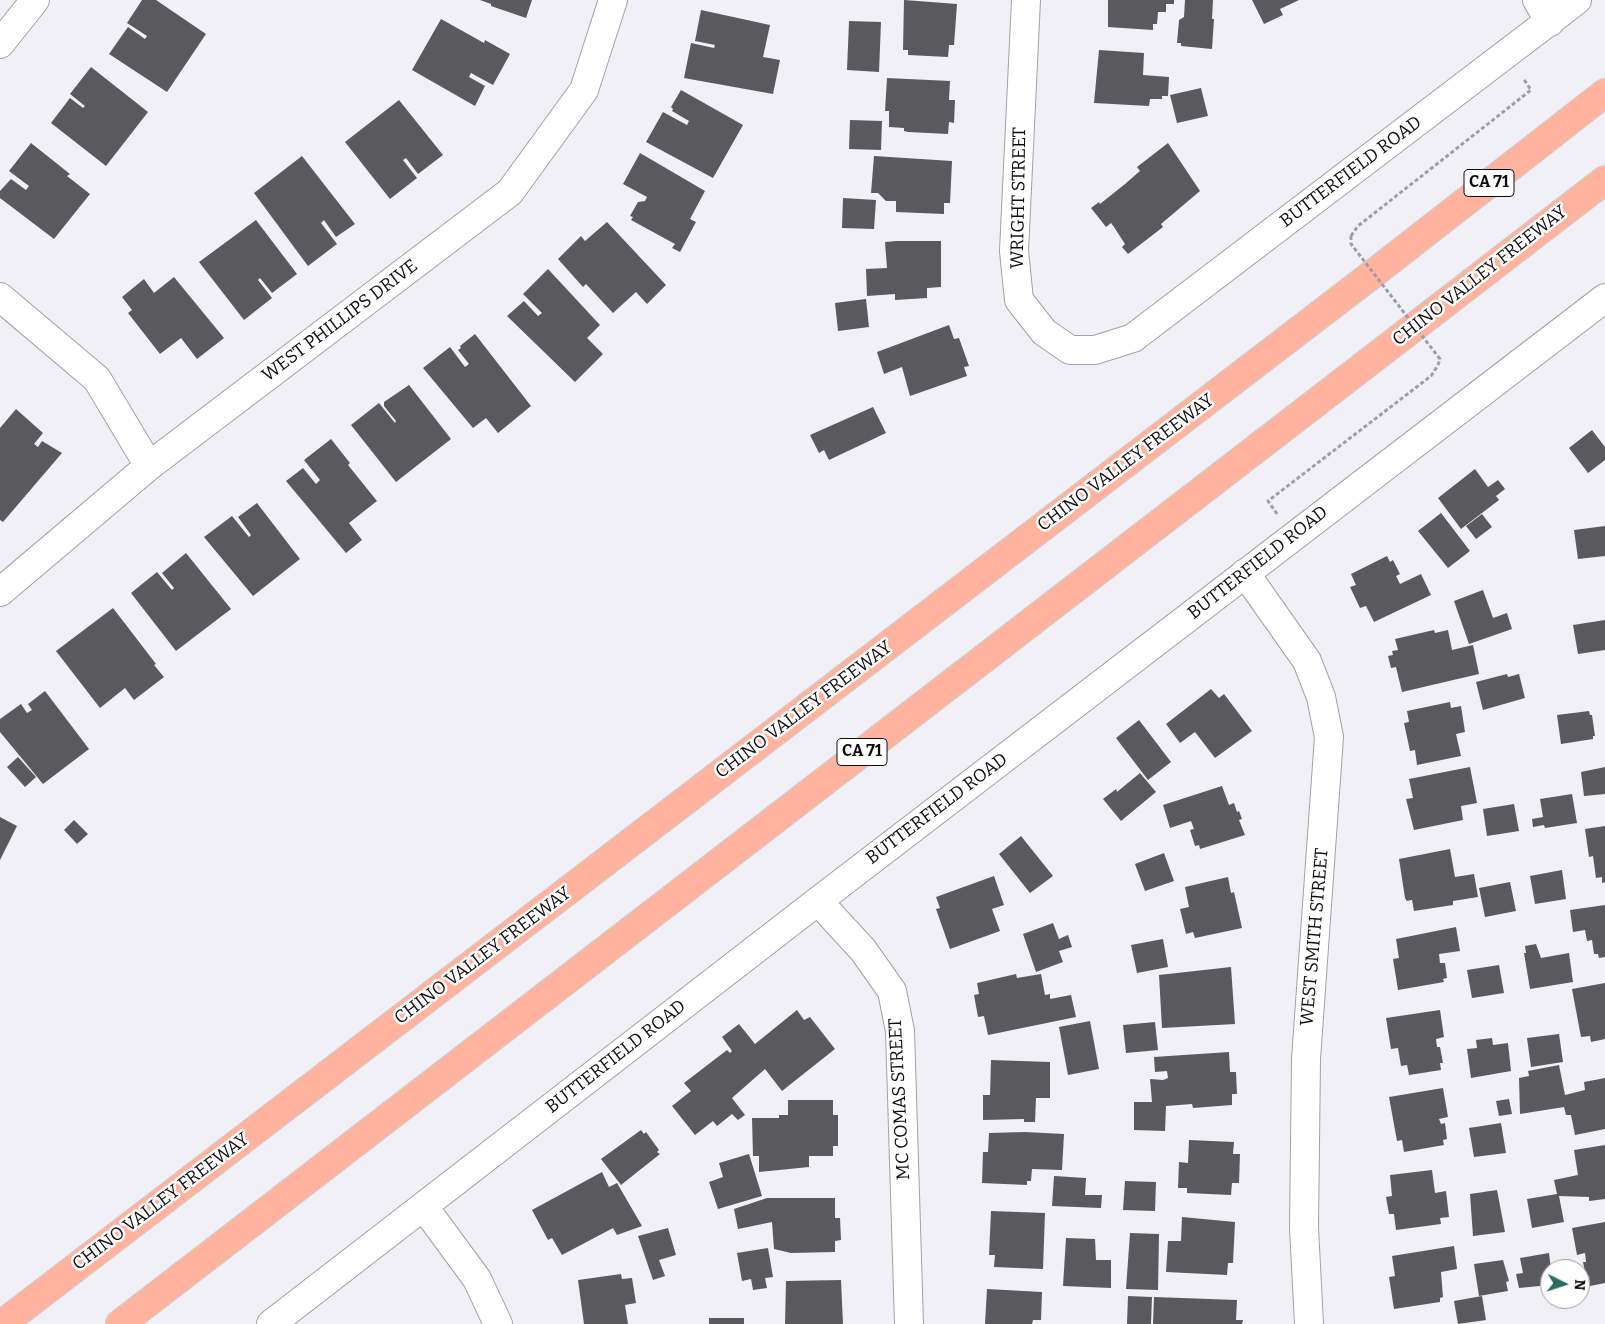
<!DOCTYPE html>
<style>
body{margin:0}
#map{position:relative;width:1605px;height:1324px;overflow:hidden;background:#f0f0f6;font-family:Bitter,serif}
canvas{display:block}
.north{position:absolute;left:1540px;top:1259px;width:50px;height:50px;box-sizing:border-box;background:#fefefe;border:1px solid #9d9d9e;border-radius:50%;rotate:94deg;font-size:14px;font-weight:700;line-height:20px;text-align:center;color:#0c0c0e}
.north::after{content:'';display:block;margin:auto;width:18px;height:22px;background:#296c5d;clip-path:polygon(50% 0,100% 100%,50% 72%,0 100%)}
</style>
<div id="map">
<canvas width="1605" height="1324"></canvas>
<div class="north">N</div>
</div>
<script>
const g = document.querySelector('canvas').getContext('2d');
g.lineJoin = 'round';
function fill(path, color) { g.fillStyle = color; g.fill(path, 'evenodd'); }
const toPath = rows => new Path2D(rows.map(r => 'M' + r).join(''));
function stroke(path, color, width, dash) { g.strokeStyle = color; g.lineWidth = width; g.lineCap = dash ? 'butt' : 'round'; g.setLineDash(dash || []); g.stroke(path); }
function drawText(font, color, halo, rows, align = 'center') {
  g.font = font + ' Bitter,serif'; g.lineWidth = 5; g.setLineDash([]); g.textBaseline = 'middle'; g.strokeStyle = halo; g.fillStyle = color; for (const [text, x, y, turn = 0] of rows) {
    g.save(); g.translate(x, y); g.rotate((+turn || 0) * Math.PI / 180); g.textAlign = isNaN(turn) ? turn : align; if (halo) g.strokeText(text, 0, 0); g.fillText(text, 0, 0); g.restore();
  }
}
const building = toPath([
 [142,0,156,0,206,34,167,92,109,54,128,27,145,39,147,36,127,23],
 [480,0,532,0,526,18,491,6,491,4],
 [904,0,957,4,954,45,949,45,948,57,908,55,908,50,903,50],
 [1108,0,1174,0,1174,4,1166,4,1166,12,1158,12,1157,24,1153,24,1153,30,1108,27],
 [1185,0,1213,0,1212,19,1214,19,1212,49,1181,46,1181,43,1177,43,1179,20,1184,17],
 [1252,0,1299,0,1280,9,1283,15,1264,24],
 [701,10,770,25,763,57,780,60,773,94,684,78,691,43,714,48,715,45,695,41],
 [441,19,484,43,485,40,510,54,493,85,471,73,469,77,485,86,475,106,412,70],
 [849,21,881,22,879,72,847,70],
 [1099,50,1144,53,1143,75,1169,77,1168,96,1162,96,1162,99,1150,99,1149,106,1094,103],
 [91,67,148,112,106,166,51,123,70,98,83,108,85,106,70,94],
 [887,78,950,81,949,100,955,100,954,123,949,122,948,134,908,132,904,131,904,128,889,127,889,111,885,111],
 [1201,88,1208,116,1177,123,1170,95],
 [681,90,743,125,713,178,646,142,663,112,687,125,689,121,672,111,673,109,671,107],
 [399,100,443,155,418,174,406,158,403,160,417,178,390,199,345,142],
 [850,120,882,121,881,150,849,149],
 [31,143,70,174,67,176,90,194,54,239,0,198,0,191,11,179,26,190,29,186,9,171],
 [1168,143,1200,191,1161,224,1163,227,1128,254,1122,247,1125,244,1114,227,1111,223,1106,227,1091,208,1099,202,1100,204,1125,184,1140,171,1137,167],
 [640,153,705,191,690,219,696,222,680,252,672,248,675,244,631,220,633,217,630,216,638,202,645,201,647,197,623,184],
 [302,156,355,224,336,237,324,220,321,223,337,244,308,266,254,193],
 [874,156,952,161,950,203,944,203,944,214,896,212,896,201,886,201,878,193,871,193],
 [843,198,876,200,874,229,842,228],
 [256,220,297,274,272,293,260,278,258,280,272,298,244,320,199,262],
 [607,222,666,285,647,304,636,292,613,313,586,284,583,287,558,259,581,236,585,241],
 [897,241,941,241,941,287,927,288,927,298,895,300,895,294,867,296,866,269,887,268,885,242],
 [548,269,600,325,587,338,603,354,575,382,507,316,524,301,538,316,542,313,523,294],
 [174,277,224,338,197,359,181,338,160,354,128,313,132,310,122,297,144,279,154,293],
 [866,299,869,327,838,331,835,303],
 [949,325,954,339,959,338,969,366,964,367,967,376,910,396,902,367,884,374,877,352],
 [475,334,531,406,498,433,486,418,473,428,423,368,450,347,465,367,469,364,458,350,461,348,460,346],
 [409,385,451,439,396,482,351,425,379,403,395,423,396,421,384,406,384,402],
 [873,407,886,433,829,460,824,450,819,453,810,435],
 [16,409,43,433,34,444,38,447,42,441,62,453,3,522,0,520,0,428],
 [1592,430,1605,447,1605,460,1588,473,1569,448],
 [331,439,350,463,348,465,377,501,349,523,362,540,346,553,286,481,303,468,316,484,320,480,304,460],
 [1475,469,1488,487,1498,480,1505,489,1496,496,1499,500,1461,529,1438,498],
 [257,503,300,559,253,596,204,537,232,516,249,537,251,535,238,517],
 [1441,513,1470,551,1448,568,1418,531],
 [1482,514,1492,527,1476,539,1466,526],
 [1605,526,1605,556,1578,559,1574,530],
 [186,553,231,609,176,651,131,593,157,572,172,590,174,588,162,573],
 [1387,556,1390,562,1393,560,1400,574,1396,576,1400,584,1421,574,1431,595,1374,622,1366,606,1360,608,1350,587,1356,585,1351,574],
 [1483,590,1493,618,1507,613,1512,629,1469,644,1454,601],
 [113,608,156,664,154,665,164,677,134,700,125,688,100,708,56,651],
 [1605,620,1605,650,1578,654,1573,625],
 [1434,630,1435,633,1448,630,1452,650,1473,645,1479,674,1402,692,1396,667,1391,668,1388,656,1393,655,1392,651,1398,650,1395,639],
 [1507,674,1508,677,1519,674,1525,698,1483,710,1476,682],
 [1211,689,1219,698,1224,694,1252,731,1215,758,1195,732,1180,743,1166,724],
 [45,691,89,749,43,784,0,732,0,719,21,704,27,713,32,710,28,704],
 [1450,702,1451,708,1461,706,1465,732,1456,734,1461,756,1417,765,1415,750,1410,751,1404,723,1409,722,1407,711],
 [1589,711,1590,715,1592,715,1595,736,1593,736,1593,739,1561,744,1557,715],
 [1139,720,1171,762,1148,780,1116,738],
 [18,757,36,777,25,787,7,767],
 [1470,767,1477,803,1461,806,1463,820,1414,830,1406,799,1413,798,1409,779],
 [1605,767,1605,794,1584,796,1581,772],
 [1140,773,1156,792,1121,821,1103,799,1116,789,1117,792],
 [1222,786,1229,805,1234,803,1237,812,1239,811,1242,819,1239,820,1245,835,1200,849,1199,845,1195,846,1190,830,1194,829,1191,821,1170,828,1163,805],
 [1572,794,1577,823,1545,828,1544,825,1533,827,1532,819,1543,817,1540,799],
 [1514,804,1519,831,1487,836,1483,809],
 [0,817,17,826,0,860],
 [74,820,88,834,77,844,64,830],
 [1605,826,1605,882,1602,883,1602,877,1596,878,1593,856,1589,857,1585,829],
 [1021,836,1053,876,1030,893,999,854],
 [1450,849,1455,877,1474,874,1478,897,1453,901,1453,905,1414,911,1412,900,1407,901,1405,898,1399,859],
 [1164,853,1174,881,1145,891,1135,864],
 [1562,870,1566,899,1535,904,1530,876],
 [994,876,1004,905,992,909,1000,931,950,949,936,909,940,908,936,897],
 [1228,877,1231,893,1234,892,1242,928,1195,938,1193,932,1186,934,1180,909,1189,907,1185,887],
 [1510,882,1516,911,1485,917,1479,888],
 [1605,905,1605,957,1599,958,1598,954,1594,954,1592,940,1587,941,1585,930,1573,932,1570,910],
 [1053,923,1059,939,1068,935,1072,947,1059,951,1063,962,1036,972,1023,934],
 [1456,927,1460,951,1439,954,1440,963,1445,963,1447,978,1443,979,1444,982,1398,990,1393,959,1399,958,1396,939],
 [1163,939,1168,967,1137,973,1131,945],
 [1536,944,1541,958,1569,953,1573,982,1530,989,1524,953,1526,953,1525,946],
 [1499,965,1504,993,1472,998,1467,970],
 [1231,967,1235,1024,1162,1028,1159,975],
 [1016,974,1017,978,1041,974,1045,995,1050,994,1050,999,1071,995,1076,1017,988,1035,984,1016,978,1017,974,995,979,994,977,983],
 [1605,983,1605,1039,1591,1042,1590,1036,1581,1037,1572,989],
 [797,1010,804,1020,810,1017,835,1049,782,1091,765,1069,732,1098,745,1115,738,1120,732,1114,717,1126,713,1121,695,1135,672,1106,691,1091,684,1083,727,1050,730,1053,732,1051,722,1037,739,1024,755,1044],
 [1440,1010,1444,1037,1436,1039,1437,1047,1440,1047,1443,1063,1440,1063,1441,1070,1409,1075,1407,1065,1401,1066,1398,1048,1391,1049,1386,1018],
 [1090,1021,1099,1069,1068,1075,1059,1027],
 [1155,1022,1158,1050,1126,1053,1123,1025],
 [1559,1034,1563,1062,1531,1067,1527,1038],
 [1492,1038,1493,1045,1508,1043,1511,1071,1471,1078,1467,1049,1477,1048,1476,1040],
 [1229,1052,1230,1072,1236,1072,1237,1094,1232,1094,1232,1105,1193,1108,1192,1104,1166,1106,1165,1131,1134,1130,1134,1102,1152,1102,1150,1079,1163,1080,1168,1078,1167,1071,1155,1072,1154,1057],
 [991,1060,1050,1062,1050,1098,1036,1098,1035,1122,1024,1122,1024,1119,983,1120,983,1095,990,1095],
 [1559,1065,1565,1095,1585,1090,1584,1082,1605,1078,1605,1129,1575,1135,1571,1115,1566,1115,1564,1107,1520,1114,1519,1078,1529,1076,1528,1071],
 [1443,1088,1448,1117,1439,1119,1441,1124,1445,1123,1447,1139,1443,1140,1444,1145,1404,1152,1402,1140,1397,1141,1389,1097],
 [1509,1099,1512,1114,1499,1116,1496,1101],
 [788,1100,833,1100,833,1115,838,1115,838,1146,833,1146,833,1156,809,1156,809,1167,759,1172,759,1156,753,1156,752,1118,779,1118,779,1115,788,1115],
 [1501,1123,1506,1153,1474,1157,1469,1128],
 [641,1130,644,1134,646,1132,659,1150,657,1152,660,1154,621,1185,601,1159],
 [1025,1132,1064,1134,1062,1170,1032,1169,1031,1181,1027,1181,1027,1185,982,1183,983,1152,988,1152,989,1133],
 [1189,1140,1234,1142,1233,1154,1240,1154,1239,1183,1232,1183,1231,1195,1187,1193,1187,1188,1178,1188,1179,1162,1188,1163],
 [1605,1145,1605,1199,1589,1201,1589,1197,1559,1196,1564,1222,1532,1228,1527,1199,1557,1194,1554,1180,1578,1175,1574,1150],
 [749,1154,762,1196,718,1209,709,1182,723,1177,719,1163],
 [1432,1170,1435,1193,1446,1191,1449,1217,1440,1218,1441,1224,1396,1230,1394,1214,1389,1214,1386,1197,1392,1196,1390,1175],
 [602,1172,609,1187,617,1183,642,1226,617,1235,613,1228,562,1255,552,1238,548,1240,532,1210],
 [1054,1176,1086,1178,1085,1195,1102,1195,1101,1208,1052,1206],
 [1125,1181,1156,1182,1155,1211,1123,1210],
 [1497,1190,1505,1232,1473,1236,1470,1194],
 [767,1198,835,1198,835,1218,840,1218,841,1240,835,1241,835,1252,791,1253,774,1249,772,1222,738,1229,734,1209],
 [991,1211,1045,1213,1043,1269,994,1267,995,1255,989,1255],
 [1182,1217,1235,1222,1233,1263,1228,1263,1227,1275,1166,1272,1168,1241,1181,1241],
 [1605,1222,1605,1283,1590,1286,1589,1276,1586,1277,1583,1262,1586,1262,1585,1253,1577,1255,1572,1228],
 [668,1228,676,1255,659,1260,665,1276,653,1280,638,1236],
 [1130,1233,1159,1234,1158,1290,1126,1289],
 [1066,1238,1095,1239,1096,1260,1111,1260,1111,1288,1063,1286],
 [1454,1246,1457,1269,1441,1272,1443,1297,1440,1298,1440,1302,1394,1309,1389,1277,1395,1276,1392,1256],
 [768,1248,773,1277,765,1278,767,1288,753,1290,751,1279,742,1281,737,1253],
 [1549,1253,1551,1269,1550,1285,1519,1288,1516,1274,1523,1273,1520,1258],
 [1503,1260,1509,1281,1506,1282,1508,1291,1479,1296,1474,1264],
 [621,1274,622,1279,632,1278,636,1303,625,1305,628,1324,584,1324,578,1280],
 [841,1280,843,1324,785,1324,786,1281],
 [987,1289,1042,1292,1041,1320,1033,1320,1032,1324,985,1324],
 [1128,1296,1152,1297,1151,1324,1127,1324],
 [1482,1296,1486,1320,1458,1324,1454,1301],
 [1154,1297,1237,1300,1236,1320,1243,1320,1242,1324,1153,1324],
 [709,1318,744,1318,744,1324,709,1324]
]);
const path = toPath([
 [1351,236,1358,226,1531,90,1523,78],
 [1277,514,1268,501,1431,376,1438,365]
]);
const minor = toPath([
 [1026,0,1014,251,1019,300,1044,332,1070,350,1095,350,1133,338,1577,0],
 [1537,0,1550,22],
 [0,44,35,0],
 [0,297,97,379,149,466],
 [1245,573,1307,661,1321,697,1329,737,1306,1059,1304,1228,1309,1324],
 [0,592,149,466,510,192,584,90,613,0],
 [818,901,863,950,892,991,900,1031,909,1324],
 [424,1207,477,1279,498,1324],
 [271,1324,818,901,1605,298]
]);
const motorway = toPath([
 [2,1324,1374,273,1605,93],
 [120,1324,1605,180]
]);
const pathBridge = toPath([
 [1351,236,1351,244,1440,359,1438,365]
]);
const shields = [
 [1489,183,50],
 [862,752,50]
];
const shieldNames = [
 ["CA 71",1489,183],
 ["CA 71",862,752]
];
const streetNames = [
 ["BUTTERFIELD ROAD",1351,172,-37],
 ["WRIGHT STREET",1019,198,-89],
 ["CHINO VALLEY FREEWAY",1480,276,-38],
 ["WEST PHILLIPS DRIVE",340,321,-37],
 ["CHINO VALLEY FREEWAY",1126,463,-37],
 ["BUTTERFIELD ROAD",1258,563,-38],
 ["CHINO VALLEY FREEWAY",804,710,-37],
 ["BUTTERFIELD ROAD",937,809,-37],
 ["WEST SMITH STREET",1315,937,-85],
 ["CHINO VALLEY FREEWAY",483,956,-37],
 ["BUTTERFIELD ROAD",616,1057,-38],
 ["MC COMAS STREET",900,1099,-93],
 ["CHINO VALLEY FREEWAY",161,1202,-37]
];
fill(building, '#59595e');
stroke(minor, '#a1a2a7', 30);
stroke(motorway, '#cececf', 30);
stroke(path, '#9e9ea3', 3, [4, 2.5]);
stroke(minor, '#fff', 28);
stroke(motorway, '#ffb29e', 28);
stroke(pathBridge, '#9e9ea3', 3, [4, 2.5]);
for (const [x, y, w] of shields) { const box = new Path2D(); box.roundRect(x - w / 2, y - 13.5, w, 27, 4); g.fillStyle = '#fefefe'; g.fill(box); stroke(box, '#0c0c0e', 1); }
drawText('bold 16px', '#0c0c0e', null, shieldNames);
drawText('18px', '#0c0c0e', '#fefefe', streetNames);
</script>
